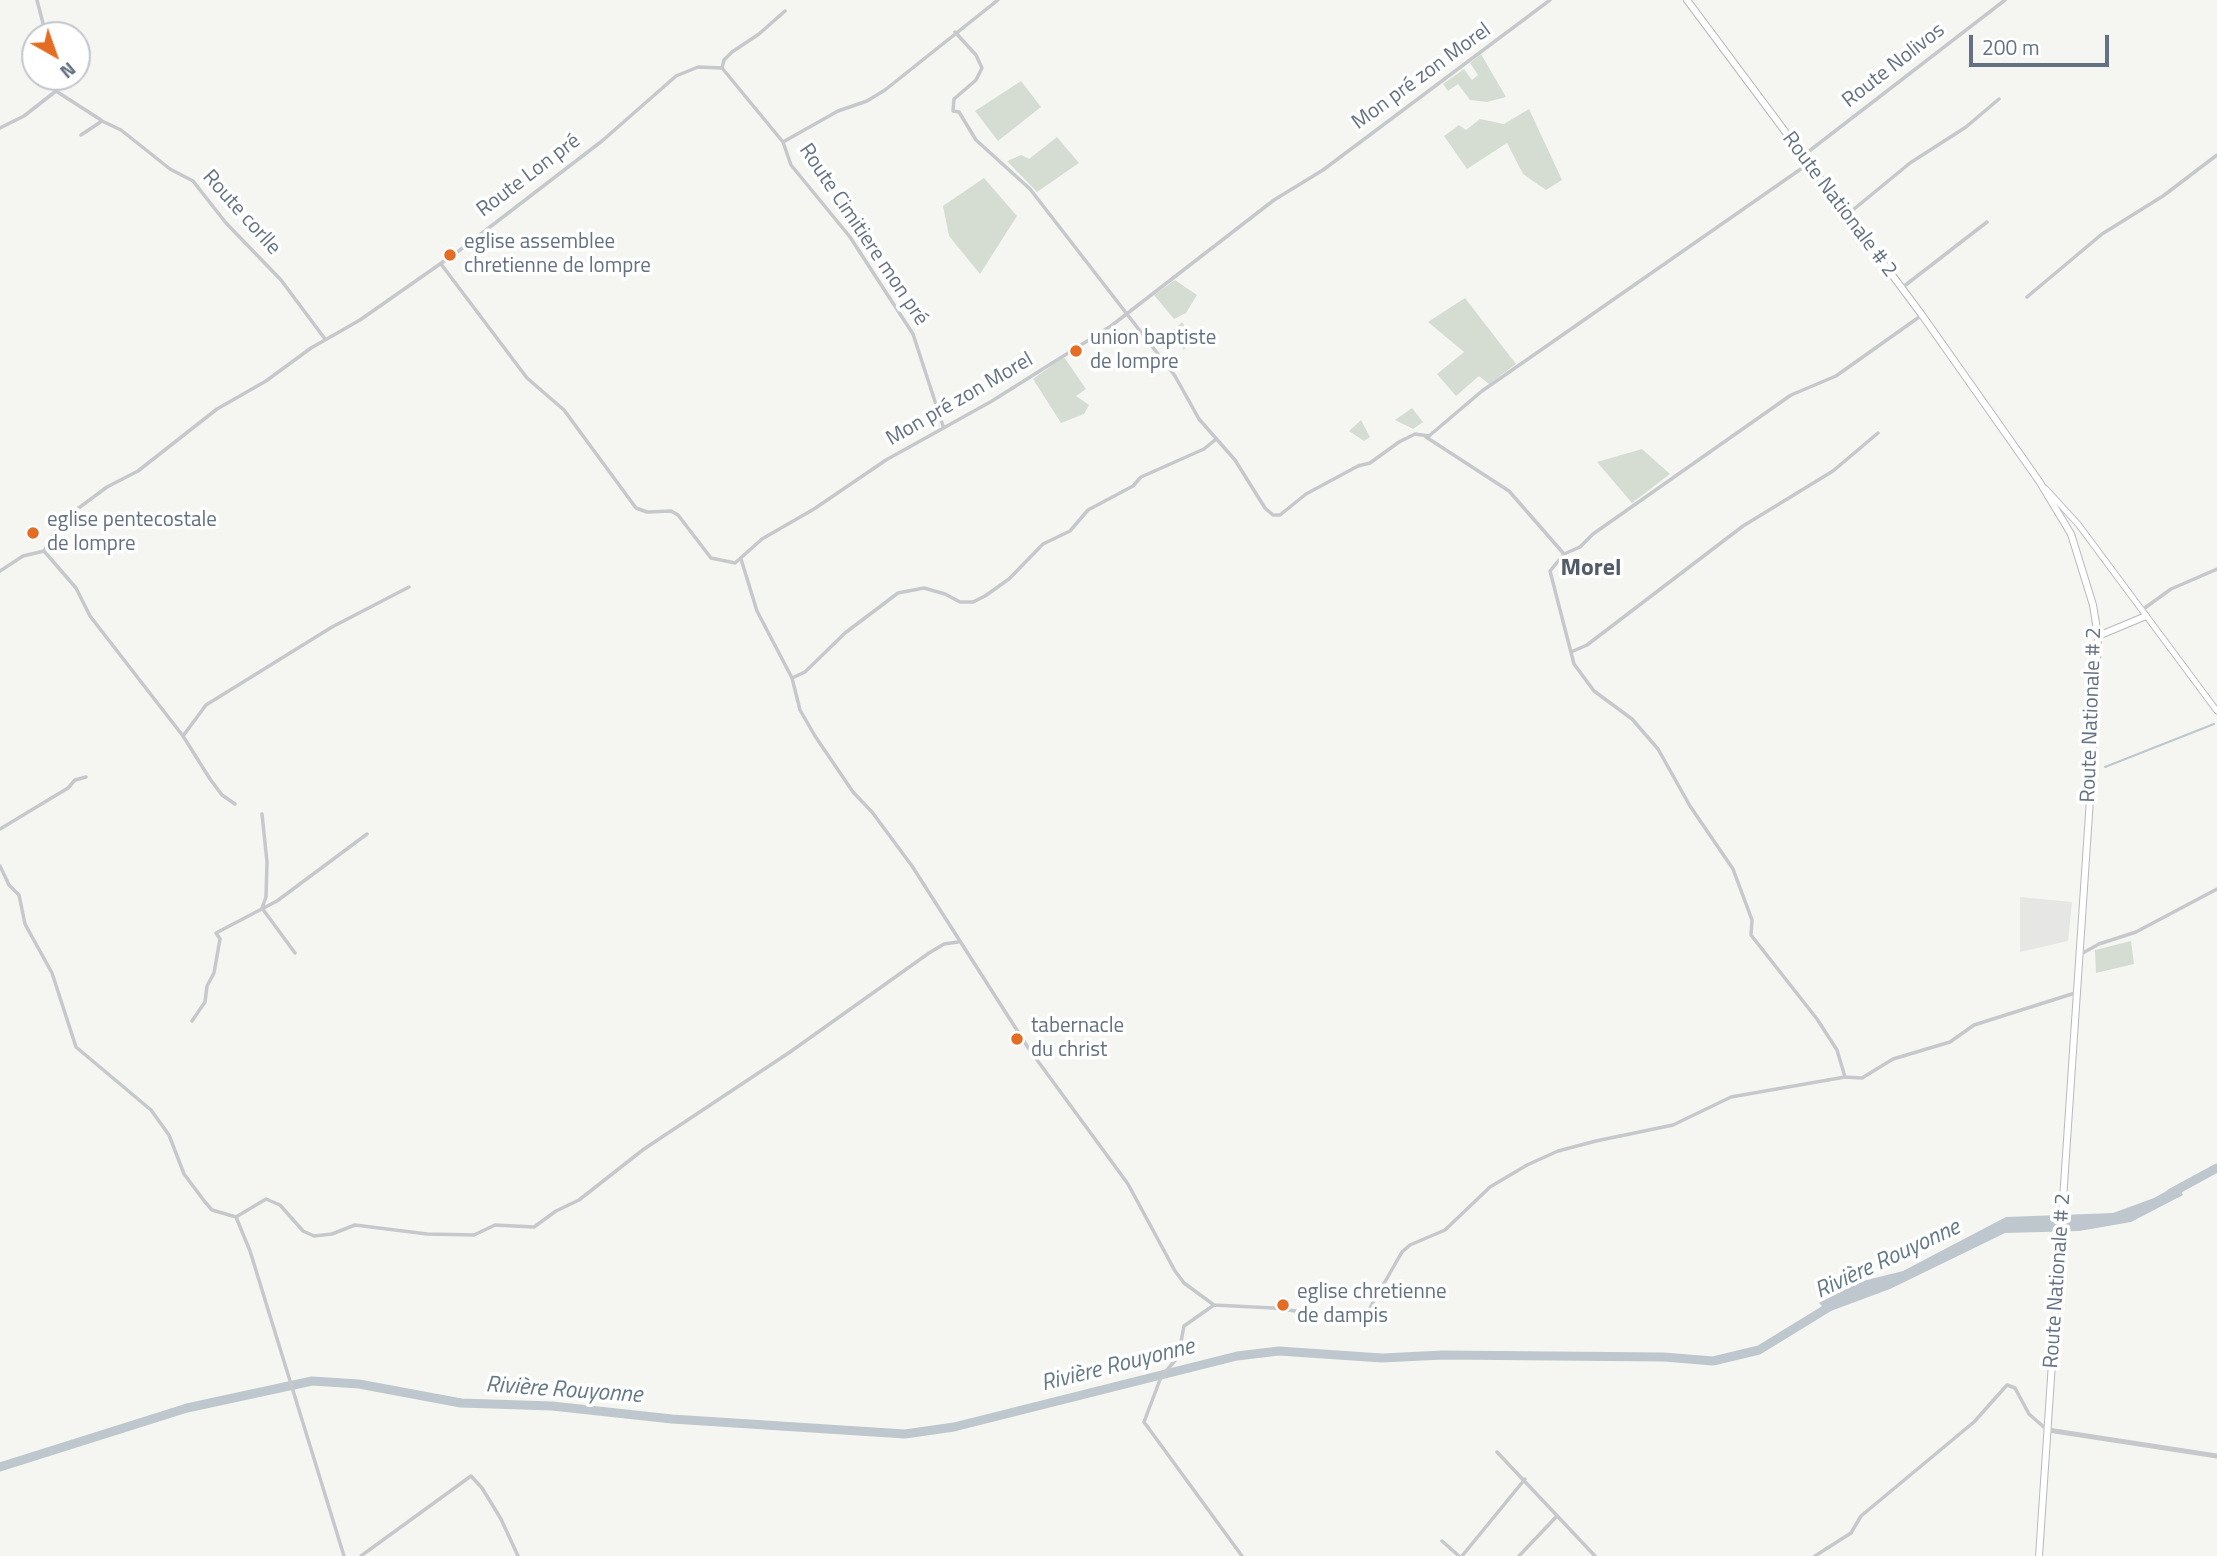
<!DOCTYPE html>
<meta charset="utf-8">
<style>
body{margin:0}
#map{position:relative;width:2217px;height:1556px;overflow:hidden;background:#f5f6f2;font-family:"Titillium Web",sans-serif}
canvas{display:block}
.north{position:absolute;left:21px;top:21px;width:70px;height:70px;box-sizing:border-box;background:#fff;border:2px solid #c1c6cd;border-radius:50%;rotate:140deg;font-size:19px;font-weight:700;line-height:28px;text-align:center;color:#647183}
.north::after{content:'';display:block;margin:auto;width:24px;height:32px;background:#e56d23;clip-path:polygon(50% 0,100% 100%,50% 72%,0 100%)}
.scale{position:absolute;left:1969px;top:35px;width:140px;height:32px;box-sizing:border-box;border:4px solid #647183;border-top:0;padding-left:9px;font-size:21px;line-height:24px;white-space:nowrap;color:#647183;-webkit-text-stroke:5px #fff;paint-order:stroke}
</style>
<div id="map">
<canvas width="2217" height="1556"></canvas>
<div class="north">N</div>
<div class="scale">200 m</div>
</div>
<script>
const g = document.querySelector('canvas').getContext('2d');
g.lineJoin = 'round';
function fill(path, color) { g.fillStyle = color; g.fill(path, 'evenodd'); }
const toPath = rows => new Path2D(rows.map(r => 'M' + r).join(''));
function stroke(path, color, width, dash) { g.strokeStyle = color; g.lineWidth = width; g.lineCap = dash ? 'butt' : 'round'; g.setLineDash(dash || []); g.stroke(path); }
function drawText(font, color, halo, rows, align = 'center') {
  g.font = font + ' "Titillium Web",sans-serif'; g.lineWidth = 7; g.setLineDash([]); g.textBaseline = 'middle'; g.strokeStyle = halo; g.fillStyle = color; for (const [text, x, y, turn = 0] of rows) {
    g.save(); g.translate(x, y); g.rotate((+turn || 0) * Math.PI / 180); g.textAlign = isNaN(turn) ? turn : align; if (halo) g.strokeText(text, 0, 0); g.fillText(text, 0, 0); g.restore();
  }
}
const built = toPath([
 [2020,897,2072,902,2068,941,2020,952]
]);
const green = toPath([
 [1481,54,1506,97,1487,102,1470,100,1458,84,1448,91,1443,84,1464,69,1472,80,1478,75,1470,63],
 [1021,81,1041,107,998,141,975,111],
 [1529,109,1562,180,1546,190,1523,174,1507,143,1467,169,1444,136,1459,125,1466,130,1480,119,1504,124],
 [1057,137,1079,163,1037,192,1007,161,1021,155,1029,159],
 [984,178,1017,216,980,274,949,236,943,206],
 [1175,280,1197,295,1186,313,1174,319,1154,295],
 [1465,298,1516,364,1489,384,1479,376,1456,396,1437,374,1464,352,1428,322],
 [1182,322,1192,337,1184,350,1170,333],
 [1064,357,1086,389,1076,396,1089,405,1084,414,1061,423,1033,379],
 [1412,408,1423,422,1413,429,1395,420],
 [1361,420,1370,437,1364,441,1349,431],
 [1642,449,1670,474,1632,503,1597,462],
 [2131,941,2134,964,2096,973,2095,950]
]);
const water = toPath([
 [2179,1184,2183,1195,2131,1222,2079,1231,2005,1233,1890,1289,1828,1312,1819,1303,1859,1282,1903,1271,2006,1217,2113,1213,2154,1198]
]);
const stream = toPath([
 [2105,767,2214,724]
]);
const river = toPath([
 [2171,1193,2217,1168],
 [0,1467,187,1408,312,1381,359,1384,461,1403,552,1406,672,1419,905,1434,954,1427,1237,1356,1279,1351,1382,1358,1443,1355,1664,1357,1713,1361,1759,1350,1834,1304]
]);
const minor = toPath([
 [37,0,46,35],
 [955,32,976,55,982,68,976,80,954,99,953,111,959,112,976,140,1030,189,1175,376,1199,419,1235,460,1265,508,1273,515,1280,515,1306,494,1358,466,1370,463,1399,442,1415,434,1429,436,1482,391,1808,164],
 [722,68,724,60,732,52,759,34,785,11],
 [52,77,56,91],
 [56,91,101,120],
 [0,128,24,116,56,91],
 [81,135,102,121,121,130,170,169,193,181,226,223,281,280,325,339],
 [783,142,791,165,850,237,913,334,943,426],
 [1804,155,2005,0],
 [1848,214,1910,163,1966,127,1999,99],
 [441,264,527,378,564,410,636,508,647,512,671,511,678,515,711,558,735,563,762,539,814,509,886,460,992,401,1111,326,1274,200,1323,170,1550,0],
 [1903,287,1987,222],
 [2027,297,2102,234,2163,196,2217,155],
 [1426,437,1509,491,1564,554],
 [44,551,76,588,90,616,183,736,210,779,222,795,235,804],
 [741,559,757,611,792,678,800,710,815,736,853,792,872,812,912,866,1029,1049,1128,1184,1175,1271,1184,1283,1214,1305,1273,1308,1363,1320,1402,1252,1410,1245,1445,1230,1490,1187,1527,1165,1558,1151,1596,1141,1673,1125,1731,1097,1845,1077,1862,1078,1893,1059,1950,1042,1974,1025,2075,993],
 [0,571,23,556,44,551,54,533,76,510,107,487,138,471,217,409,266,381,311,348,360,320,460,250,602,141,676,76,698,67,722,68,783,142,838,111,867,101,885,90,998,0],
 [2142,610,2171,589,2217,569],
 [1571,652,1587,645,1743,526,1833,471,1878,433],
 [792,678,805,672,845,633,898,593,924,588,945,594,960,602,973,602,985,596,1009,579,1043,544,1070,531,1088,510,1133,486,1141,477,1204,449,1215,440],
 [183,736,206,705,332,627,409,587],
 [262,814,267,862,266,897,262,908,295,953],
 [0,829,68,788,75,780,86,777],
 [0,866,9,885,19,895,25,924,52,973,76,1047,151,1110,169,1135,184,1174,205,1202,212,1210,236,1217,250,1251,344,1556],
 [2081,954,2099,944,2136,932,2217,889],
 [192,1021,205,1002,207,986,214,973,220,939,216,933,277,901,367,834],
 [1845,1077,1837,1050,1817,1019,1751,935,1752,920,1733,869,1690,806,1658,749,1632,719,1594,691,1574,664,1550,571,1564,554,1580,547,1593,534,1791,395,1836,376,1922,315],
 [236,1217,266,1199,280,1205,303,1231,314,1236,332,1234,355,1225,427,1234,474,1235,495,1225,534,1227,556,1211,579,1200,644,1149,790,1052,929,953,944,944,958,942],
 [1214,1305,1184,1326,1178,1357,1161,1377,1144,1422,1242,1556],
 [1497,1452,1595,1556],
 [1442,1541,1459,1556],
 [361,1556,471,1476,482,1488,501,1519,518,1556],
 [1462,1556,1525,1479],
 [1519,1556,1557,1516],
 [1815,1556,1851,1533,1861,1516,1974,1422,2007,1385,2015,1388,2029,1414,2046,1429]
]);
const tertiary = toPath([
 [2048,1430,2217,1456]
]);
const secondary = toPath([
 [2046,489,2078,524,2217,711]
]);
const primary = toPath([
 [1687,0,1922,315,2039,481,2071,534,2093,605,2098,636,2091,784,2039,1556],
 [2098,636,2146,616]
]);
const markers = [
 [450,255,7,"#e56d23"],
 [1076,351,7,"#e56d23"],
 [33,533,7,"#e56d23"],
 [1017,1039,7,"#e56d23"],
 [1283,1305,7,"#e56d23"]
];
const streetNames = [
 ["Route Nolivos",1894,66,-38],
 ["Mon pré zon Morel",1422,77,-36],
 ["Route Lon pré",529,176,-37],
 ["Route Nationale # 2",1839,205,53],
 ["Route corlle",241,213,48],
 ["Route Cimitiere mon pré",863,235,56],
 ["Mon pré zon Morel",960,400,-30],
 ["Route Nationale # 2",2092,715,-88],
 ["Route Nationale # 2",2058,1281,-86]
];
const poiNames = [
 ["eglise assemblee",464,243],
 ["chretienne de lompre",464,267],
 ["union baptiste",1090,339],
 ["de lompre",1090,363],
 ["eglise pentecostale",47,521],
 ["de lompre",47,545],
 ["tabernacle",1031,1027],
 ["du christ",1031,1051],
 ["eglise chretienne",1297,1293],
 ["de dampis",1297,1317]
];
const waterNames = [
 ["Rivière Rouyonne",1888,1260,-25],
 ["Rivière Rouyonne",1118,1366,-14],
 ["Rivière Rouyonne",564,1391,4]
];
const quarterNames = [
 ["Morel",1591,569]
];
fill(built, '#e6e6e5');
fill(green, '#d5ddd3');
fill(water, '#bec7cd');
stroke(stream, '#bec7cd', 2);
stroke(river, '#bec7cd', 9);
stroke(secondary, '#b8bbc0', 7);
stroke(primary, '#b6b9be', 8);
stroke(minor, '#c6c8cc', 3.5);
stroke(tertiary, '#c6c8cc', 5);
stroke(secondary, '#fff', 5);
stroke(primary, '#fff', 6);
for (const [x, y, r, color] of markers) { const dot = new Path2D(); dot.arc(x, y, r, 0, 2 * Math.PI); g.fillStyle = color; g.fill(dot); stroke(dot, '#fff', 2.5); }
drawText('21px', '#647183', '#fff', streetNames);
drawText('21px', '#647183', '#fff', poiNames, 'left');
drawText('italic 23px', '#647987', '#fff', waterNames);
drawText('bold 24px', '#525b68', '#fff', quarterNames);
</script>
